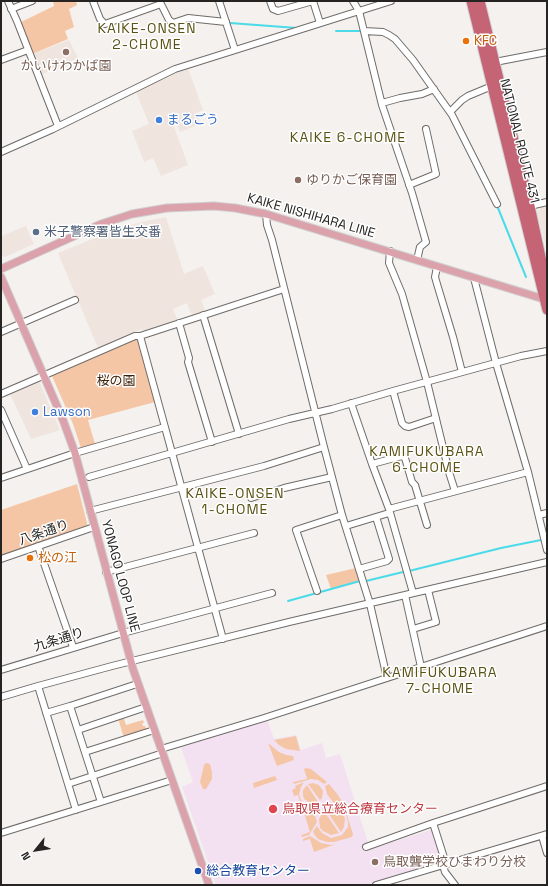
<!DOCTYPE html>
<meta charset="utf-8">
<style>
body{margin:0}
#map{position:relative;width:548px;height:886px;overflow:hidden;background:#f4f1ee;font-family:"Space Grotesk",sans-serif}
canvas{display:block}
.frame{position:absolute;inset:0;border:2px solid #252423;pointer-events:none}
.north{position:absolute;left:16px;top:830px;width:40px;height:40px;-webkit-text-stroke:3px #fff;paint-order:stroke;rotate:240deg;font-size:11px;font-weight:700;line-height:16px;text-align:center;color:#252423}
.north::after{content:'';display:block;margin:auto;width:14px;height:18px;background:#252423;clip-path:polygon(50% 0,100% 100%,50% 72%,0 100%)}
</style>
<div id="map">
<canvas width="548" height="886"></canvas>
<div class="frame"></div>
<div class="north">N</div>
</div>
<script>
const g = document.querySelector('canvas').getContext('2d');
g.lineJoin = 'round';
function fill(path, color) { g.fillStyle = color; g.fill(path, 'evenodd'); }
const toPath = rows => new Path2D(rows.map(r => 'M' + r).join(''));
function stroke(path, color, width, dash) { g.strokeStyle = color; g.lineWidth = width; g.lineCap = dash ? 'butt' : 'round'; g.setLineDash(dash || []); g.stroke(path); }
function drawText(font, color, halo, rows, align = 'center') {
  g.font = font + ' "Space Grotesk","Noto Sans JP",sans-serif'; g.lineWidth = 3; g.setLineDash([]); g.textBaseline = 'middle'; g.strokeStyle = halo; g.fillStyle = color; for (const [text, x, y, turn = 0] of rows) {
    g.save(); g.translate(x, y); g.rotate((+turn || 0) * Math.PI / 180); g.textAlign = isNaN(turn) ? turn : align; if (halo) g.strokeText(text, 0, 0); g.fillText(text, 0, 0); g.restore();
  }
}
const built = toPath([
 [69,40,78,58,41,75,32,54],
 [188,68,203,110,196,113,200,124,180,132,173,115,170,116,188,165,161,176,153,158,144,162,132,131,149,124,136,92],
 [547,206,547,252,537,212,541,207],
 [166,217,184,274,203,266,215,294,201,300,206,312,192,316,187,303,173,309,178,321,146,332,142,329,98,348,58,253,117,229,141,222],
 [26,226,34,244,5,257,1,256,1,236],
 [39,381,60,430,31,439,10,394]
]);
const medical = toPath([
 [267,719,274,739,296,735,301,750,322,743,326,758,340,754,370,849,431,830,433,831,442,861,441,863,367,885,216,885,182,787,193,782,180,745]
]);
const green = toPath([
 [53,1,76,1,77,5,69,9,74,27,65,31,68,39,32,54,21,22,54,6],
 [136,339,138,341,155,402,88,420,95,444,81,448,73,424,52,376],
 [77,484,88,527,1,556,1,510],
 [356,568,360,581,331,589,326,575],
 [123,716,126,725,143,720,144,723,142,723,143,726,145,726,147,730,124,738,118,718],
 [296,736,300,751,286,749,279,745,274,740],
 [268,743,279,752,286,755,293,756,294,760,277,766],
 [206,763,210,764,212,772,212,779,206,789,203,789,200,782,204,765],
 [306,768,311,769,327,782,324,784,318,780,311,779,294,784,293,782,307,779,304,769],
 [275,776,277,780,254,788,253,783],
 [304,782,301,787,299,794,301,800,304,803,301,804,298,795,294,796,292,790,296,788,295,786],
 [313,783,319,785,323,791,322,798,320,800,308,784],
 [329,784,338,795,343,803,353,834,352,837,334,842,327,842,318,839,314,834,313,831,317,826,322,833,331,838,342,835,348,827,348,822,345,811,333,802,327,794,325,786],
 [307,785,318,802,310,803,304,799,303,796,303,790],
 [306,805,314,812,317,822,309,835,302,837,301,835,310,832,302,806],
 [332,808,341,811,345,818,344,827,341,832,326,810],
 [324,811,339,833,331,835,323,831,320,828,319,819],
 [310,836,321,843,331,845,336,844,314,852,310,839,303,841,303,839]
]);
const stream = toPath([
 [230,23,297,28],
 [336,31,361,31],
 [498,208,526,277],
 [409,571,501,548,541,540],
 [366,581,403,572],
 [288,601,360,581]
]);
const minor = toPath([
 [8,1,17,21,58,126],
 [93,1,100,19,105,24,161,4,169,20,173,23,188,18,226,22],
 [219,1,235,50],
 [270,1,273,9,278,11,313,1,320,23],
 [353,1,359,11,382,105,412,193,426,242,420,247,417,260],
 [11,9,32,1],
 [364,31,383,32,389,35,395,39,413,60,452,115,497,204],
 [1,60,28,50],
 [495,62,547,52],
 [382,103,400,98,422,94,434,89],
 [450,112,462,100,468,96,492,86],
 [1,152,53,129,175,69,391,1],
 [409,185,436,174,426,129],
 [530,206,547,202],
 [266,214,267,225,272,240,324,447,342,515,370,604,387,678],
 [390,251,389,263,402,294,427,382,449,472,455,491],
 [437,267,435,277,437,284,453,337,462,372],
 [474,278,496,363,528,472,547,550],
 [203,315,239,434],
 [179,323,189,358,188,362,212,442],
 [1,332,75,300],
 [140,336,284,289],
 [393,391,521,356,547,351],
 [1,394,135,336,140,336,223,639],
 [351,403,372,464],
 [1,410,27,469],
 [89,477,289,419,332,409,393,391,402,423,405,426,409,427,436,418],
 [1,478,75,453,165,427],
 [251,498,284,488,332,477],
 [389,509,372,464,402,456,405,458,412,482,415,485,427,525],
 [90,511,264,466,324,447],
 [539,515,547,513],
 [346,526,389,513],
 [38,546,73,647],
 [1,559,94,527],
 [359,569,387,561,389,559,376,517],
 [106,572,254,533],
 [317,591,296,530,342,515],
 [413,593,389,509,528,472],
 [405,595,421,667],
 [413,629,436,622,428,590],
 [1,670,123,633,272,593],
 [1,697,38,686],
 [70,706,137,684],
 [46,713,70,706,101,802],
 [78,730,146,707],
 [161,749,264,718,547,626],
 [85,752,154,730],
 [68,784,163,753],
 [76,810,38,686,112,666,289,622,547,562],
 [433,823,446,864],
 [1,833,172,780],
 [542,836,547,853],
 [366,847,433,823,547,786],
 [443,865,445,872,455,885],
 [376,885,547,834]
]);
const major = toPath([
 [1,269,101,224,132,214,167,208,214,206,235,208,266,214,547,300],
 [1,277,63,420,75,453,133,669,209,885]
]);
const highway = toPath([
 [471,1,547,310],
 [480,1,530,206,547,285]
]);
const markers = [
 [466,41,4,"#e8710a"],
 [66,52,4,"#8d6e63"],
 [159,120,4,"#3f7fe0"],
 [298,180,4,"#8d6e63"],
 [36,232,4,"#5c6f8a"],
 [35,412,4,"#3f7fe0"],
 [30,558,4,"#e8710a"],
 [273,809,5,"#e0444e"],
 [375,862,4,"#8d6e63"],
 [198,871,4,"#1a4fb4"]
];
const foodNames = [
 ["KFC",474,41],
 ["松の江",38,558]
];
const educationNames = [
 ["かいけわかば園",66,66,"center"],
 ["ゆりかご保育園",306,180],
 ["鳥取聾学校ひまわり分校",383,862]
];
const shopNames = [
 ["まるごう",167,120],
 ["Lawson",43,412]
];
const streetNames = [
 ["NATIONAL ROUTE 431",519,141,76],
 ["KAIKE NISHIHARA LINE",311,216,16],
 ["八条通り",44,533,-19],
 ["YONAGO LOOP LINE",120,576,75],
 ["九条通り",59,640,-17]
];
const serviceNames = [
 ["米子警察署皆生交番",44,232]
];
const parkNames = [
 ["桜の園",116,381]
];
const healthNames = [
 ["鳥取県立総合療育センター",282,809]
];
const transitNames = [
 ["総合教育センター",206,871]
];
const neighbourhoodNames = [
 ["KAIKE-ONSEN",147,29],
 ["2-CHOME",147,45],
 ["KAIKE 6-CHOME",348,138],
 ["KAMIFUKUBARA",427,452],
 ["6-CHOME",427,468],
 ["KAIKE-ONSEN",235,494],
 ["1-CHOME",235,510],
 ["KAMIFUKUBARA",440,673],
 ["7-CHOME",440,689]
];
fill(built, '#efe5de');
fill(medical, '#f3e1f2');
fill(green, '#f5c6a6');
stroke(stream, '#4bdbe8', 2);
stroke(minor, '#6f6c6a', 8);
stroke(major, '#cfcfcf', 9);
stroke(highway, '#cfcfcf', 11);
stroke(minor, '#fff', 6);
stroke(major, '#dca2ac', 7);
stroke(highway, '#c46475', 9);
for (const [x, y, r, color] of markers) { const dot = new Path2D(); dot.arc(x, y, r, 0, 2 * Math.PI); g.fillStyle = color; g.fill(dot); stroke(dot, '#fff', 1.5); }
drawText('13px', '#c56008', '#fff', foodNames, 'left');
drawText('13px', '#785e54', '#fff', educationNames, 'left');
drawText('13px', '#366cbe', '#fff', shopNames, 'left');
drawText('13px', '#252423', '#fff', streetNames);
drawText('13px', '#4e5e75', '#fff', serviceNames, 'left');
drawText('13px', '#402107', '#fff', parkNames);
drawText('13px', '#be3a42', '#fff', healthNames, 'left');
drawText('13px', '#164399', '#fff', transitNames, 'left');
g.letterSpacing = '1px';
drawText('14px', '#5a5113', '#fff', neighbourhoodNames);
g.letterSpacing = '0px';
</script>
